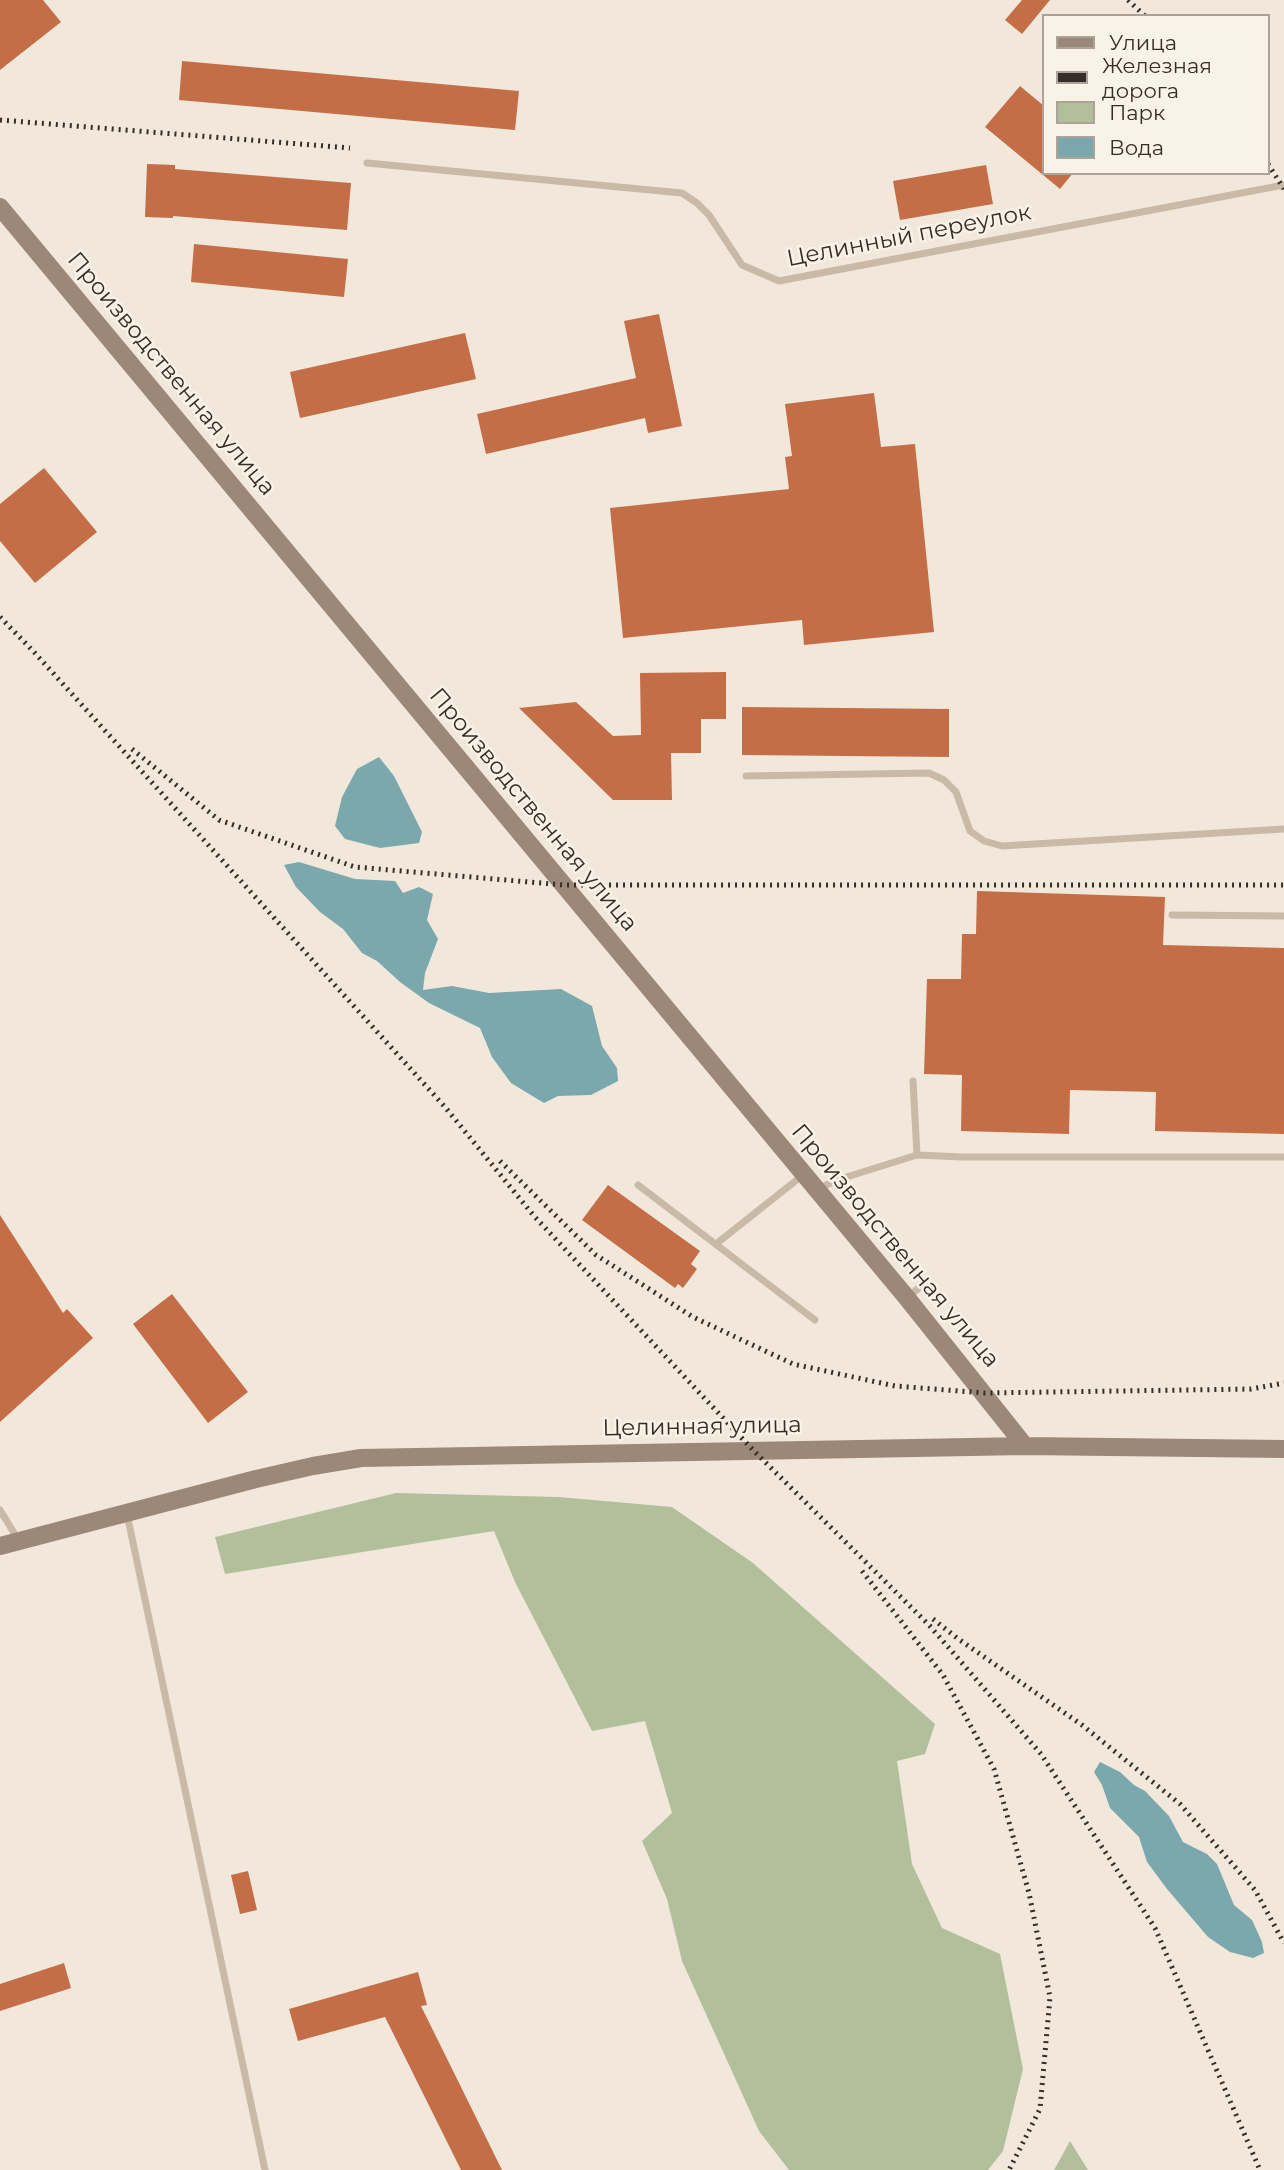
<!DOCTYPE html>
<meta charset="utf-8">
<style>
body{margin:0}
#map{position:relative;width:1284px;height:2170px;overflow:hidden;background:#f1e8db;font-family:Montserrat,sans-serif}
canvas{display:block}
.legend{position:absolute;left:1042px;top:14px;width:228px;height:161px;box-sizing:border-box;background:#f9f2e7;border:2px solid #aba39a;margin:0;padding:9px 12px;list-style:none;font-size:21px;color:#352d27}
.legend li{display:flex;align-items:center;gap:14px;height:35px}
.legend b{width:35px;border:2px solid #aba39a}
</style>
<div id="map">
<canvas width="1284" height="2170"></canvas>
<ul class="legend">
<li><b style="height:9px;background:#9c8878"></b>Улица</li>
<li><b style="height:9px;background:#352d27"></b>Железная дорога</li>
<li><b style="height:19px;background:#b1c09b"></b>Парк</li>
<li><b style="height:19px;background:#7aa8ad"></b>Вода</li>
</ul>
</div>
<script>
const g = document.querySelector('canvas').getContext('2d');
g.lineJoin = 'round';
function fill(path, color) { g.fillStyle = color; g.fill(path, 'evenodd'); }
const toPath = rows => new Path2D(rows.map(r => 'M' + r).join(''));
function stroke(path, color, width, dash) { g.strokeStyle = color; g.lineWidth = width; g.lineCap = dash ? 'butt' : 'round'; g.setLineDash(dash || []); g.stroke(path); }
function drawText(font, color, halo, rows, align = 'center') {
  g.font = font + ' Montserrat,sans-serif'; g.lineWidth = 5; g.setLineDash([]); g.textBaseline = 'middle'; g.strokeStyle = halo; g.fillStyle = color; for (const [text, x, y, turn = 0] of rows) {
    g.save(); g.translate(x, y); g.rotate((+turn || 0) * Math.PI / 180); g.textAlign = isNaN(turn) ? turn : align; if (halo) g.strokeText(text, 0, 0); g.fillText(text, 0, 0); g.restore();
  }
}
const green = toPath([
 [396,1493,559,1497,672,1507,753,1563,935,1724,925,1754,897,1761,912,1864,942,1928,1000,1954,1023,2069,1003,2151,988,2170,789,2170,759,2131,682,1961,667,1899,642,1841,672,1813,645,1721,592,1731,515,1582,494,1531,225,1574,215,1537],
 [1070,2141,1088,2170,1054,2170]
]);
const water = toPath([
 [379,757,394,776,422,832,419,843,380,848,345,839,335,826,342,797,357,769],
 [299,862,355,879,395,881,403,893,419,887,433,894,427,920,438,939,425,973,423,990,452,986,489,993,561,989,592,1006,602,1046,617,1068,618,1081,591,1095,558,1096,544,1103,511,1083,492,1057,480,1028,429,1003,400,982,377,961,362,953,343,929,320,912,296,887,284,865],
 [1100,1762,1120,1772,1134,1785,1145,1791,1169,1816,1183,1842,1207,1854,1217,1864,1234,1905,1252,1920,1262,1942,1264,1953,1253,1958,1230,1952,1208,1937,1167,1889,1147,1862,1139,1837,1110,1808,1102,1785,1094,1772]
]);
const building = toPath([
 [0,0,43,0,61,22,0,70],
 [1022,0,1050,0,1022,34,1005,20],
 [182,61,519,91,515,130,179,100],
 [1020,86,1044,106,1044,173,1073,173,1060,189,985,127],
 [147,164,175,165,175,169,351,183,347,230,173,216,173,218,145,217],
 [986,165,993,204,900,220,893,181],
 [194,244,348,259,344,297,191,282],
 [659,314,682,426,648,433,645,418,486,454,477,414,636,378,624,321],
 [465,333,476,379,300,418,290,372],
 [874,393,881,447,915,444,934,632,804,645,802,620,623,638,610,508,789,489,785,457,792,456,785,404],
 [44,468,97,532,35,583,0,541,0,504],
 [726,672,726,719,701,719,701,753,671,753,672,800,613,800,519,708,576,702,613,736,641,735,640,673],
 [742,707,949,709,949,757,742,755],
 [977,891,1165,897,1163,945,1284,948,1284,1134,1155,1131,1156,1092,1070,1090,1069,1134,961,1131,962,1075,924,1074,927,979,961,979,962,934,976,934],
 [608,1185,700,1251,691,1264,697,1269,683,1288,678,1284,675,1288,582,1220],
 [0,1215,63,1313,67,1309,93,1338,0,1422],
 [172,1294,248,1392,208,1423,133,1324],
 [248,1871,257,1910,240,1914,231,1875],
 [64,1963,71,1988,0,2011,0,1984],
 [418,1972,427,2005,421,2006,502,2170,461,2170,385,2017,298,2041,289,2009]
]);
const lane = toPath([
 [367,163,682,193,697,203,709,215,742,265,779,281,1284,185],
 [746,776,929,773,944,780,956,792,970,831,984,841,1002,846,1284,829],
 [1172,915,1284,916],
 [913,1081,917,1155],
 [638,1185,815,1320],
 [818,1189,837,1180,917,1155,962,1157,1284,1157],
 [716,1244,803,1175],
 [907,1298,928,1280],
 [0,1510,19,1541],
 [127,1514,265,2170]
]);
const secondary = toPath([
 [0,207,907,1298,1025,1446],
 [0,1546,256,1479,313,1466,361,1458,1025,1446,1284,1449]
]);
const rail = toPath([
 [1128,0,1145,16],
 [0,120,350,148],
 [1268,164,1284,189],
 [0,617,34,652,445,1107,534,1216,753,1450,929,1625,1041,1754,1155,1928,1260,2170],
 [132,749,219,820,355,867,564,885,1284,885],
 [500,1161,596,1255,693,1317,793,1364,895,1386,985,1393,1251,1389,1284,1383],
 [862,1571,943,1675,994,1769,1029,1893,1050,1997,1040,2109,1009,2170],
 [933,1619,957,1638,1082,1725,1180,1804,1255,1890,1284,1943]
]);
const streetNames = [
 ["Целинный переулок",909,236,-11],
 ["Производственная улица",171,374,50],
 ["Производственная улица",533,810,50],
 ["Производственная улица",895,1246,50],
 ["Целинная улица",702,1427,-1]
];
fill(green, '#b1c09b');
fill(water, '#7aa8ad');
fill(building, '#c36e46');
stroke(lane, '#c9b9a7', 7);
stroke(secondary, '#9c8878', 18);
stroke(rail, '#352d27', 5, [2, 5]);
drawText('23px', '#352d27', '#f9f2e7', streetNames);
</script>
